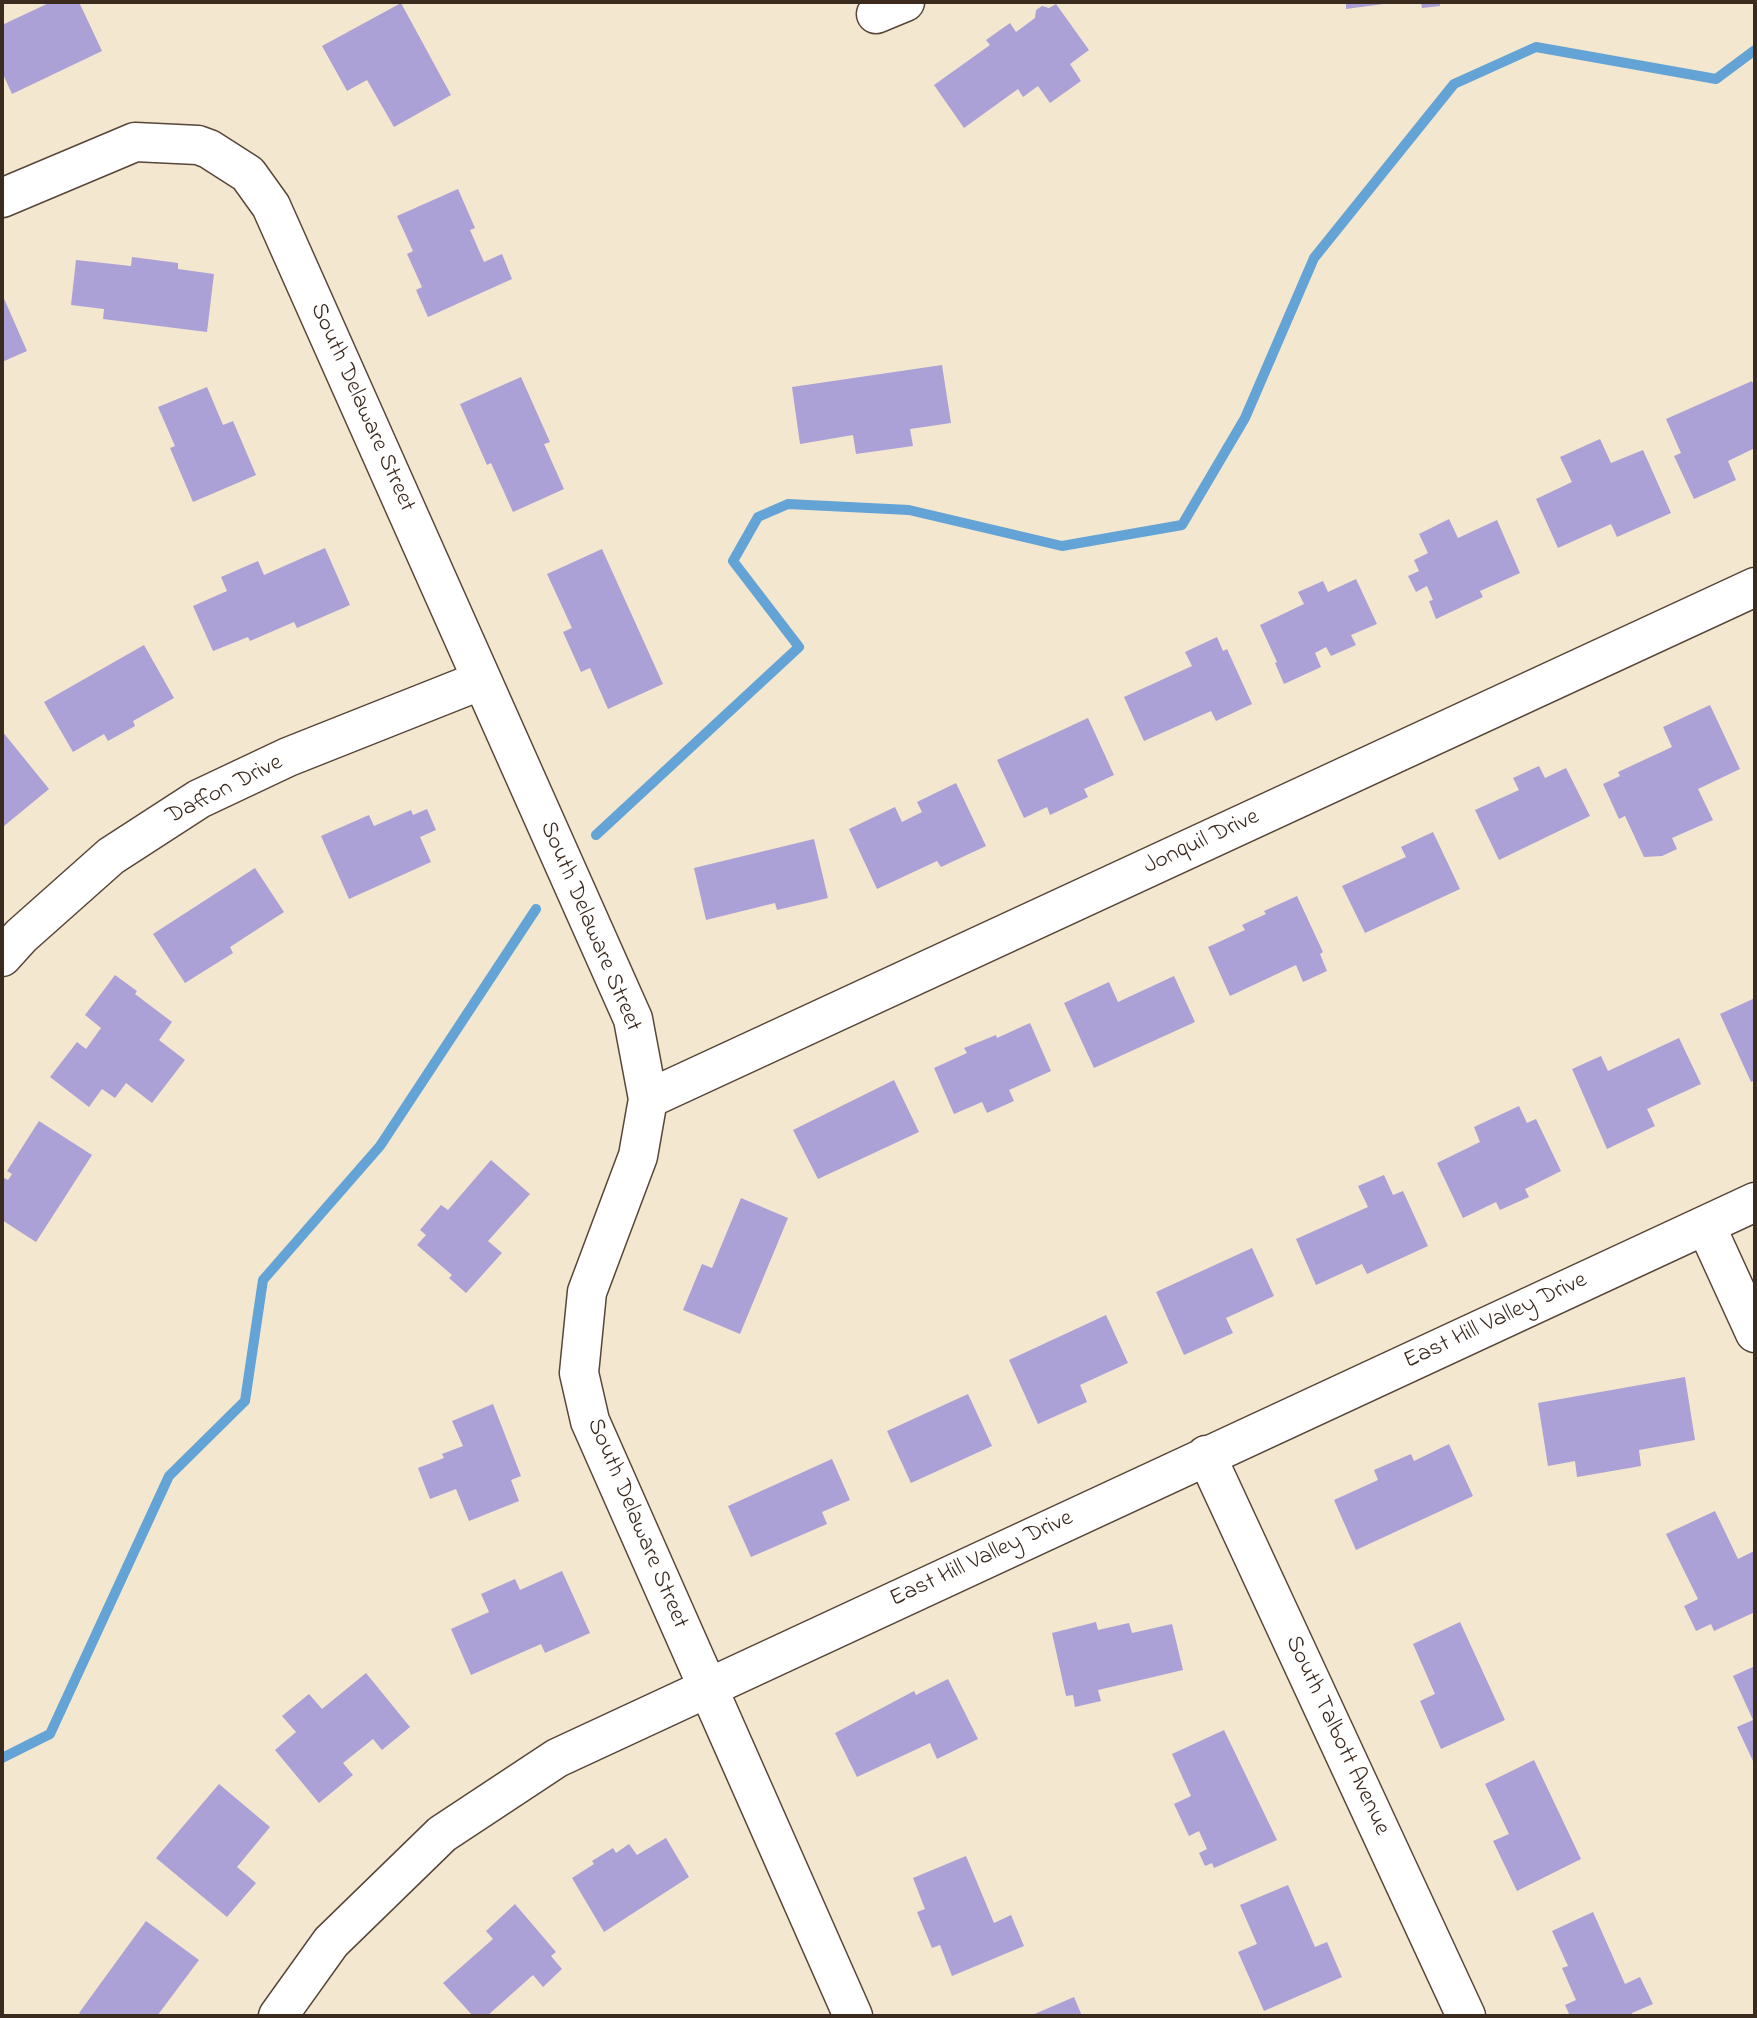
<!DOCTYPE html>
<style>
body{margin:0}
#map{position:relative;width:1757px;height:2018px;overflow:hidden;background:#f3e7cf;font-family:"Indie Flower",sans-serif}
canvas{display:block}
.frame{position:absolute;inset:0;border:4px solid #3b2a1e;pointer-events:none}
</style>
<div id="map">
<canvas width="1757" height="2018"></canvas>
<div class="frame"></div>
</div>
<script>
const g = document.querySelector('canvas').getContext('2d');
g.lineJoin = 'round';
const toPath = rows => new Path2D(rows.map(r => 'M' + r).join(''));
function stroke(path, color, width, dash) { g.strokeStyle = color; g.lineWidth = width; g.lineCap = dash ? 'butt' : 'round'; g.setLineDash(dash || []); g.stroke(path); }
function fill(path, color) { g.fillStyle = color; g.fill(path, 'evenodd'); }
function drawText(font, color, halo, rows, align = 'center') {
  g.font = font + ' "Indie Flower",sans-serif'; g.lineWidth = 6; g.setLineDash([]); g.textBaseline = 'middle'; g.strokeStyle = halo; g.fillStyle = color; for (const [text, x, y, turn = 0] of rows) {
    g.save(); g.translate(x, y); g.rotate((+turn || 0) * Math.PI / 180); g.textAlign = isNaN(turn) ? turn : align; if (halo) g.strokeText(text, 0, 0); g.fillText(text, 0, 0); g.restore();
  }
}
const stream = toPath([
 [596,835,799,647,733,561,758,517,788,504,909,510,1062,546,1182,525,1245,418,1314,258,1454,84,1536,47,1716,79,1755,50],
 [2,1758,50,1734,169,1476,245,1401,263,1280,380,1146,536,909]
]);
const building = toPath([
 [51,2,79,2,102,51,12,94,2,72,2,25],
 [1346,2,1391,2,1391,3,1346,9],
 [1421,2,1440,2,1440,6,1422,8],
 [401,3,451,95,394,127,367,80,347,91,322,46],
 [1056,4,1089,50,1070,64,1081,81,1050,103,1038,86,1023,97,1018,89,964,128,934,85,990,45,986,40,1010,23,1016,32,1035,18,1036,10,1042,6,1049,8],
 [458,189,475,228,470,230,484,262,502,254,512,279,428,317,416,290,422,287,407,254,413,251,397,216],
 [132,257,178,263,178,269,214,274,207,332,103,319,104,309,71,305,76,260,131,266],
 [2,294,27,351,2,362],
 [942,365,951,423,910,429,913,446,856,454,853,435,800,444,792,387],
 [521,377,550,442,544,444,564,489,513,512,491,463,487,465,460,404],
 [1752,381,1755,389,1755,448,1728,461,1736,480,1694,499,1674,456,1681,453,1666,419],
 [207,387,223,425,233,421,256,475,193,502,170,448,175,446,158,407],
 [1600,439,1611,463,1643,450,1671,513,1617,537,1611,524,1558,548,1536,499,1572,482,1560,457],
 [1449,519,1458,538,1497,520,1520,573,1480,591,1483,597,1436,619,1429,601,1433,600,1427,586,1416,592,1408,576,1419,571,1414,560,1428,553,1419,534],
 [325,548,350,605,297,628,294,622,250,641,248,637,213,651,193,606,227,591,221,577,258,561,264,575],
 [602,549,663,684,608,709,590,668,581,672,563,632,572,628,547,574],
 [1356,579,1377,624,1351,635,1356,645,1331,656,1326,647,1315,653,1321,667,1284,684,1275,663,1277,662,1260,625,1304,604,1298,592,1323,581,1328,592],
 [1217,637,1223,651,1227,649,1252,704,1216,721,1211,711,1144,741,1124,697,1192,666,1185,652],
 [144,645,174,698,133,721,135,726,108,741,104,734,73,752,44,702],
 [1710,705,1740,769,1698,789,1713,820,1672,838,1677,849,1662,856,1644,857,1625,816,1619,819,1603,784,1620,776,1618,772,1672,747,1663,727],
 [1088,718,1114,775,1084,789,1088,797,1050,815,1047,807,1024,818,997,760],
 [2,731,49,789,4,826,2,823],
 [1539,766,1545,778,1566,768,1590,816,1499,860,1475,810,1519,790,1513,778],
 [956,783,986,846,941,867,937,861,877,889,849,829,895,807,902,822,922,812,917,802],
 [427,809,436,830,420,837,431,862,349,899,321,836,369,815,374,826,411,810,413,815],
 [1433,832,1460,889,1365,933,1342,886,1406,857,1401,847],
 [814,839,828,898,777,910,775,903,706,920,694,868],
 [255,868,284,912,230,947,233,953,185,983,153,934],
 [1297,896,1323,952,1320,954,1327,971,1303,982,1296,965,1230,996,1208,947,1245,930,1242,925,1266,914,1264,911],
 [115,975,137,991,135,994,172,1022,159,1040,185,1060,152,1103,126,1083,115,1098,102,1089,89,1107,50,1077,77,1042,86,1049,101,1028,85,1015],
 [1174,976,1195,1022,1094,1068,1064,1003,1109,982,1118,1002],
 [1755,998,1755,1080,1751,1082,1720,1014],
 [1030,1023,1051,1071,1009,1090,1014,1101,987,1113,982,1102,954,1114,934,1068,967,1053,964,1048,996,1035,997,1038],
 [1679,1038,1701,1084,1647,1109,1655,1126,1607,1149,1572,1069,1601,1056,1608,1071],
 [894,1080,919,1132,818,1179,793,1130],
 [1519,1106,1527,1123,1536,1119,1561,1171,1525,1189,1529,1197,1500,1210,1496,1202,1463,1218,1437,1163,1480,1142,1474,1127],
 [39,1121,92,1155,36,1242,2,1220,2,1177,8,1180,12,1174,7,1171],
 [491,1160,530,1194,488,1241,502,1253,466,1293,449,1278,452,1275,417,1245,426,1235,420,1230,441,1205,448,1210],
 [1384,1175,1393,1195,1403,1191,1428,1246,1367,1274,1362,1264,1316,1285,1296,1239,1368,1207,1358,1186],
 [741,1198,788,1218,740,1334,683,1310,702,1264,712,1268],
 [1252,1248,1274,1296,1226,1318,1233,1333,1184,1355,1156,1292],
 [1106,1315,1128,1363,1080,1385,1087,1402,1038,1424,1009,1360],
 [1685,1377,1695,1440,1639,1450,1641,1466,1577,1477,1575,1461,1548,1466,1538,1403],
 [968,1394,992,1446,911,1483,887,1431],
 [493,1404,521,1476,511,1480,519,1501,469,1521,456,1489,430,1499,418,1468,444,1458,442,1454,463,1446,452,1421],
 [1449,1444,1473,1496,1356,1550,1334,1500,1378,1480,1374,1470,1411,1454,1414,1461],
 [832,1459,850,1500,822,1512,827,1524,751,1557,728,1506],
 [1715,1511,1738,1559,1754,1551,1755,1555,1755,1612,1714,1631,1711,1624,1696,1631,1684,1606,1698,1599,1666,1534],
 [562,1571,590,1633,545,1653,541,1644,471,1675,451,1629,489,1612,481,1594,515,1579,520,1590],
 [1096,1622,1098,1630,1129,1623,1132,1633,1172,1624,1183,1670,1098,1690,1101,1701,1075,1707,1073,1695,1066,1696,1052,1633],
 [1460,1622,1505,1720,1441,1749,1420,1701,1435,1694,1413,1644],
 [1755,1666,1755,1760,1753,1761,1737,1727,1753,1720,1733,1676],
 [366,1673,410,1727,382,1750,373,1739,343,1763,353,1775,319,1803,275,1750,296,1732,282,1716,309,1694,322,1709],
 [948,1679,978,1739,937,1759,930,1743,857,1777,835,1733,914,1691,916,1695],
 [1224,1730,1277,1840,1214,1868,1212,1863,1205,1866,1199,1853,1207,1849,1199,1831,1189,1836,1174,1804,1191,1796,1172,1754],
 [1534,1760,1581,1859,1517,1891,1493,1841,1509,1834,1485,1784],
 [219,1784,270,1827,237,1867,256,1883,227,1917,156,1858],
 [666,1838,689,1877,604,1932,572,1878,594,1864,592,1861,613,1848,616,1853,629,1844,637,1855],
 [966,1856,994,1923,1011,1915,1024,1946,952,1976,940,1945,932,1948,917,1912,925,1909,913,1878],
 [1288,1885,1315,1947,1327,1942,1342,1977,1264,2011,1238,1952,1257,1944,1240,1905],
 [515,1904,556,1952,551,1956,562,1969,543,1987,533,1975,487,2016,473,2016,443,1983,493,1939,486,1931],
 [1593,1912,1625,1984,1640,1977,1653,2004,1632,2013,1633,2016,1570,2016,1565,2005,1576,2000,1562,1968,1568,1966,1552,1931],
 [146,1921,199,1960,157,2016,83,2016,79,2013],
 [1074,1997,1082,2016,1030,2016]
]);
const street = toPath([
 [876,14,905,2],
 [2,198,135,142,198,145,209,149,248,174,271,206,633,1019,648,1099,638,1156,587,1292,579,1373,590,1421,853,2016],
 [2,957,21,936,111,856,199,799,288,757,482,680],
 [648,1099,1755,587],
 [1706,1226,1755,1333],
 [1206,1455,1466,2016],
 [278,2016,331,1942,442,1834,557,1758,1755,1202]
]);
const streetNames = [
 ["South Delaware Street",361,408,66],
 ["Daffon Drive",225,791,-27],
 ["Jonquil Drive",1202,843,-25],
 ["South Delaware Street",589,927,67],
 ["East Hill Valley Drive",1496,1322,-25],
 ["South Delaware Street",636,1524,67],
 ["East Hill Valley Drive",982,1560,-25],
 ["South Talbott Avenue",1336,1736,65]
];
stroke(stream, '#63a3d6', 10);
fill(building, '#aba1d6');
stroke(street, '#574639', 41);
stroke(street, '#fff', 38);
drawText('24px', '#3b2a1e', '#fff', streetNames);
</script>
